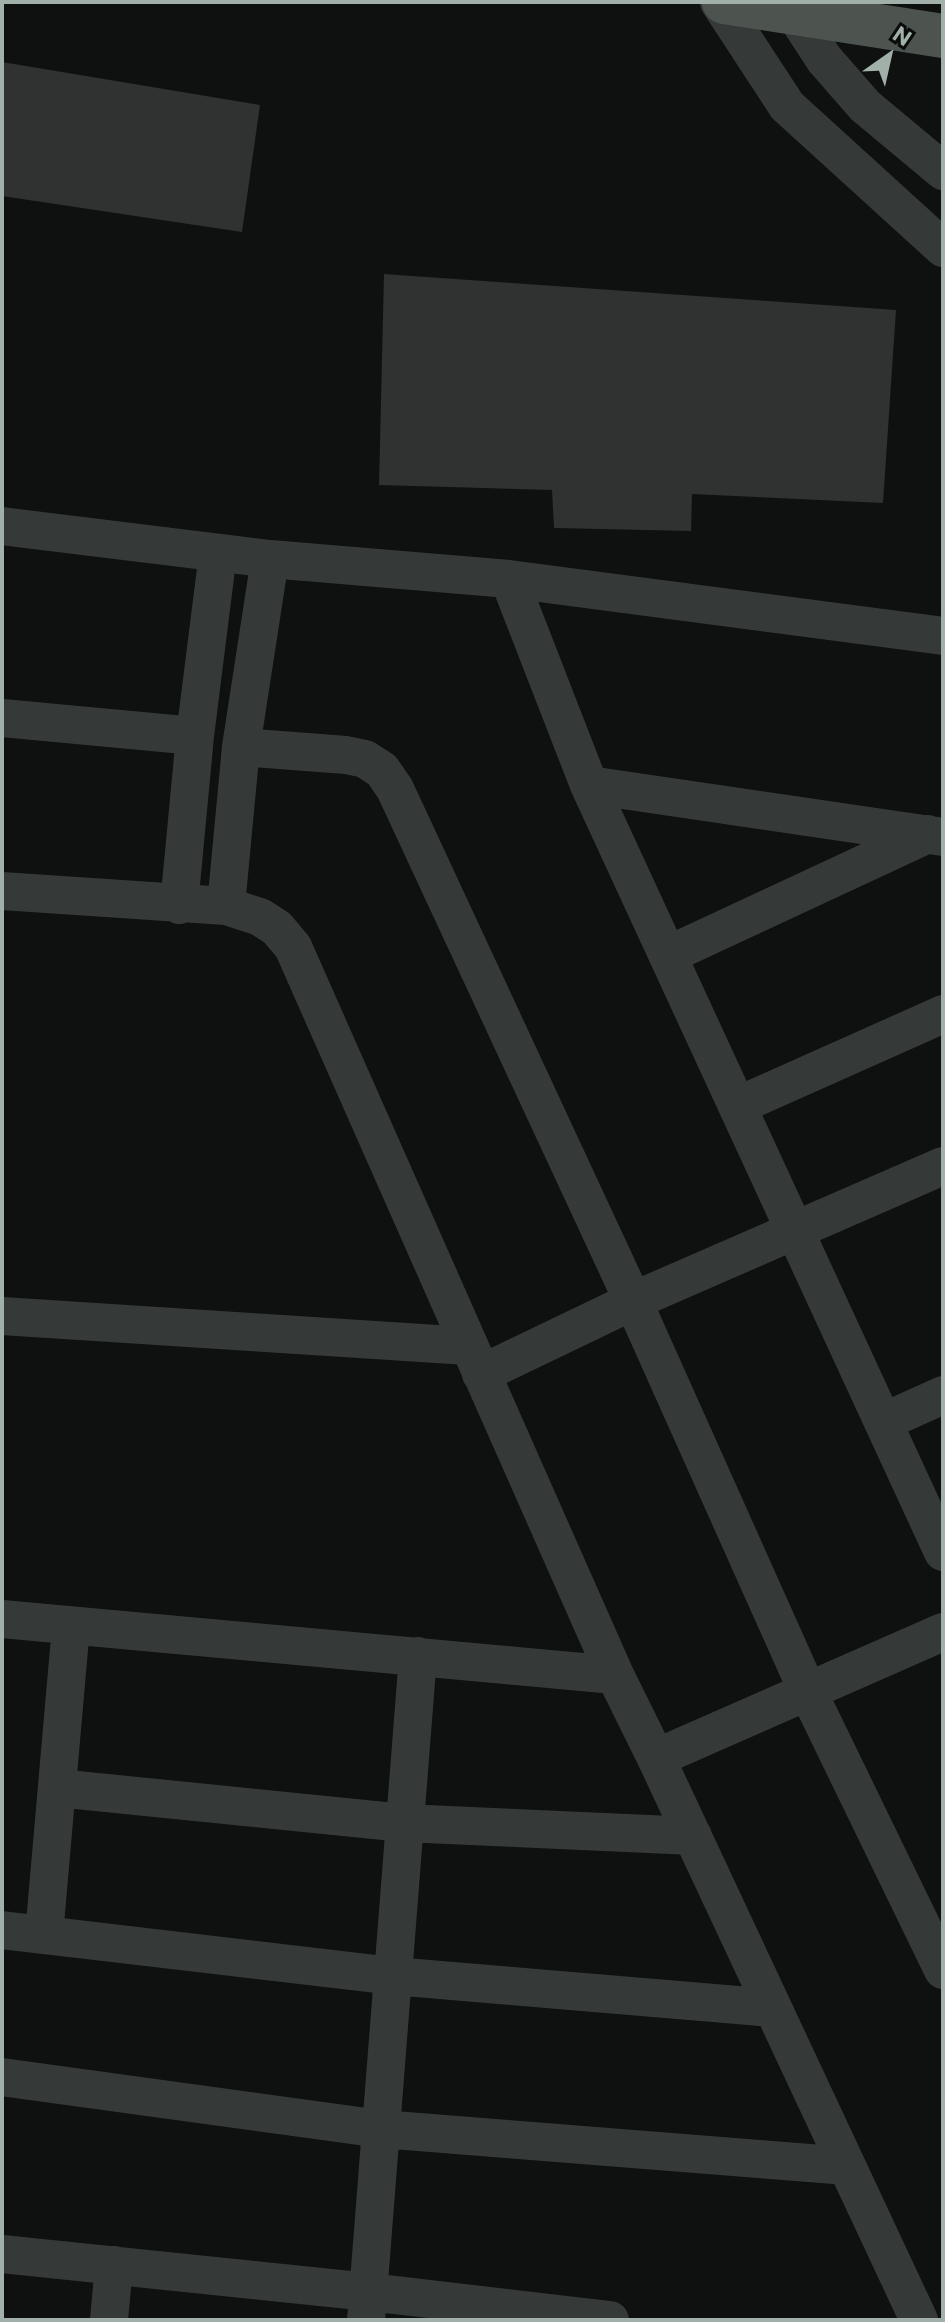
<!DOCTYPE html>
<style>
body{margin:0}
#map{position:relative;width:945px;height:2322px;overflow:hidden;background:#0f1010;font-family:Commissioner,sans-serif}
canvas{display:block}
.frame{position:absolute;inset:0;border:4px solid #a1b0a8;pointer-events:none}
.north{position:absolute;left:849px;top:16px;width:80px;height:80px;-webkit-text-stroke:6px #0a0b0b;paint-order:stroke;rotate:34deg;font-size:22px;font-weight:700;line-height:32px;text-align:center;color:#a1b0a8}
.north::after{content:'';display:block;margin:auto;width:28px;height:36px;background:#a1b0a8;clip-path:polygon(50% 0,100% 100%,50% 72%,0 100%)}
</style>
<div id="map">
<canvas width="945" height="2322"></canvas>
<div class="frame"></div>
<div class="north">N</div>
</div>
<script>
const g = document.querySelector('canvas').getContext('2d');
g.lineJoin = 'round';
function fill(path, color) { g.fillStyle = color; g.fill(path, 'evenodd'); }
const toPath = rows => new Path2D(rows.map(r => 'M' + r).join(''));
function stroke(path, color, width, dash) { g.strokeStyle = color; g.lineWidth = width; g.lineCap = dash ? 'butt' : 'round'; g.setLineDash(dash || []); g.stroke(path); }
const building = toPath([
 [2,62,260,105,242,232,2,196],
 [384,274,896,310,883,503,692,494,691,531,554,528,552,490,379,485]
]);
const minor = toPath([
 [719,2,787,106,943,248],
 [787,2,824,59,865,106,943,171],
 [2,526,270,559,509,579,943,636],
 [509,579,589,785,943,1552],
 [2,718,195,736],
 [241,747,346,755,365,759,382,770,395,789,633,1301,808,1692,943,1970],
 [589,785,943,837],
 [2,891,226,906,260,917,277,928,293,947,615,1675,656,1758,919,2320],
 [179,905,195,736,218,553],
 [226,906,241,747,270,559],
 [668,955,928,834],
 [737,1106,943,1014],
 [2,1316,468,1346],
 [481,1374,633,1301,943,1166],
 [883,1422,943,1395],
 [2,1619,615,1675],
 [656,1758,943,1632],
 [57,1788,404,1823,693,1836],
 [2,1930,393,1976,773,2008],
 [44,1935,71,1626],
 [2,2077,381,2129,847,2166],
 [2,2254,369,2292,610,2320],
 [109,2320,114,2265],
 [366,2320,418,1656]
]);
const major = toPath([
 [724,2,943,36]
]);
fill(building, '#2f3231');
stroke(minor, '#353a38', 38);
stroke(major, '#4d5450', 44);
</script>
